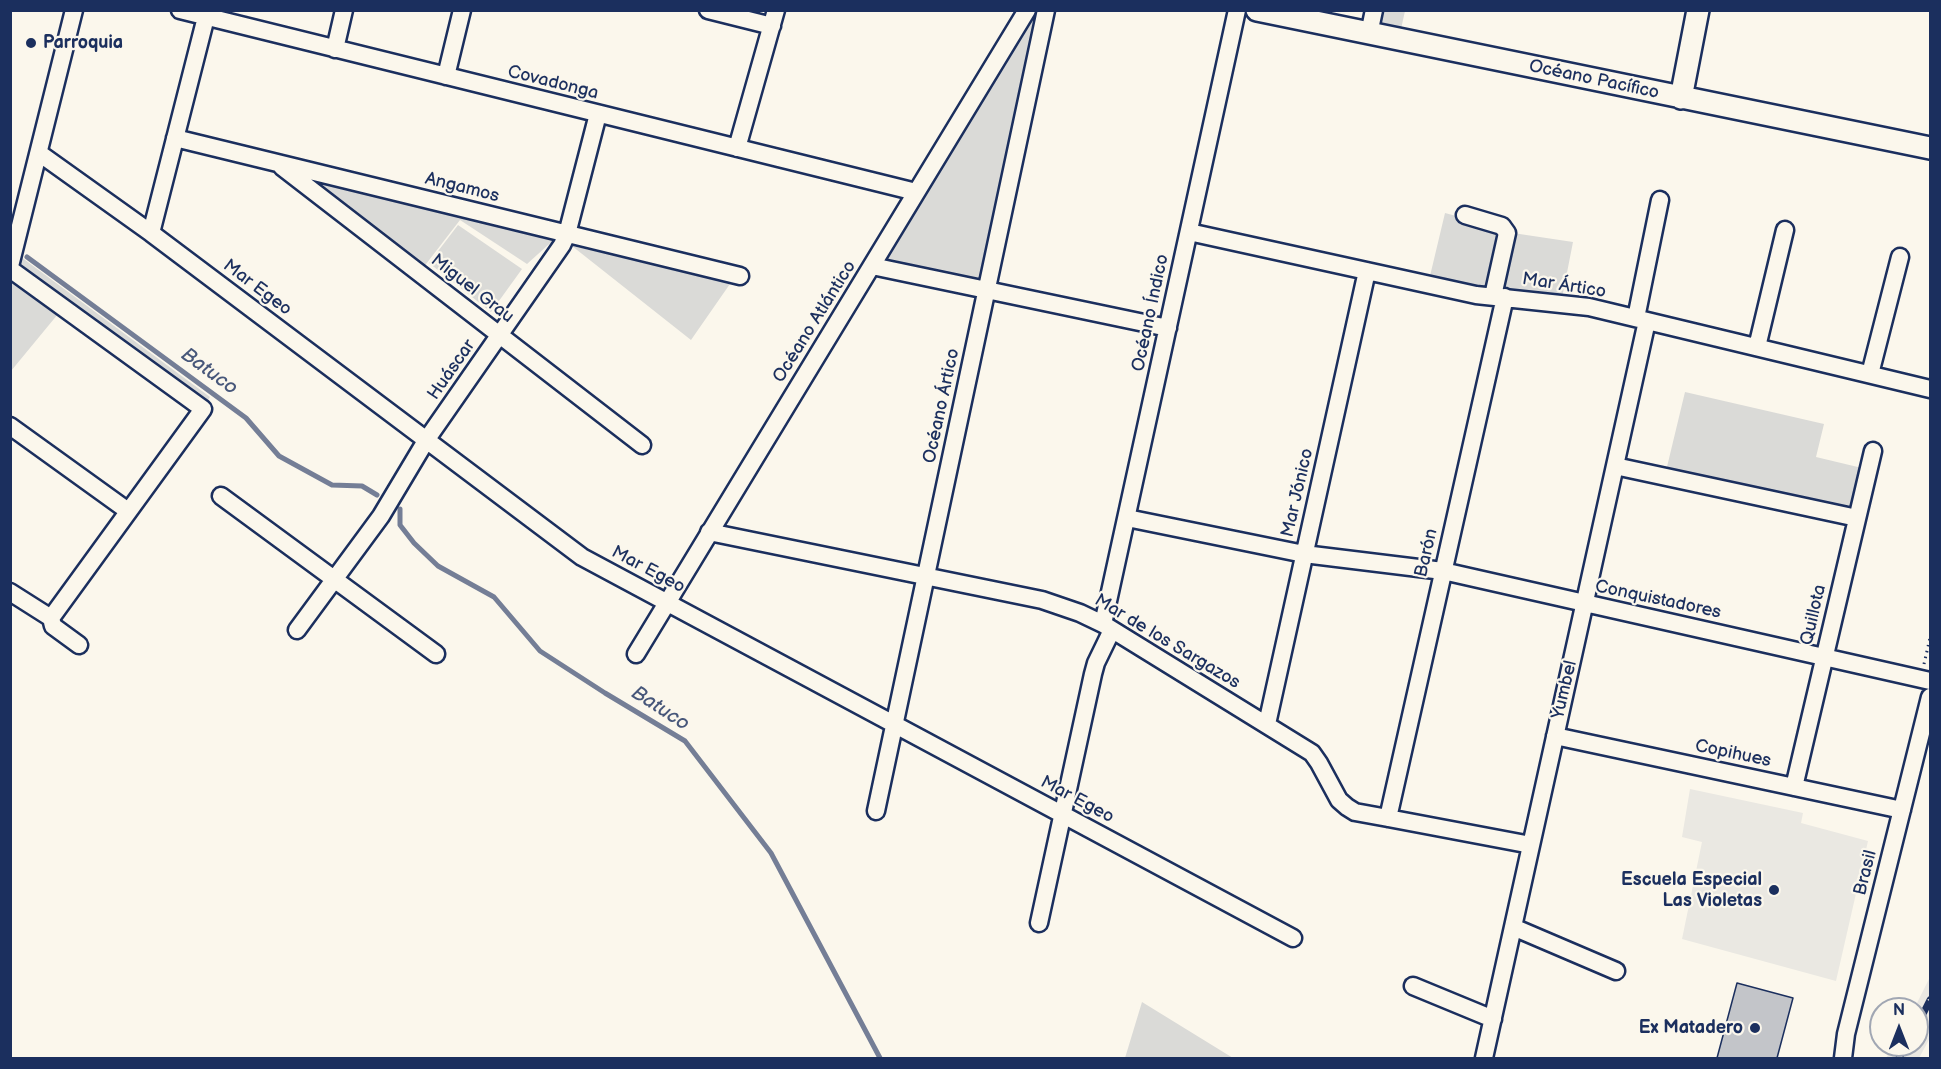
<!DOCTYPE html>
<meta charset="utf-8">
<style>
body{margin:0}
#map{position:relative;width:1941px;height:1069px;overflow:hidden;background:#fbf7ec;font-family:"Balsamiq Sans",sans-serif}
canvas{display:block}
.frame{position:absolute;inset:0;border:12px solid #1b2f5e;pointer-events:none}
.north{position:absolute;left:1869px;top:997px;width:60px;height:60px;box-sizing:border-box;background:#fbf7ec;border:2px solid #a1a7b3;border-radius:50%;rotate:0deg;font-size:16px;font-weight:700;line-height:24px;text-align:center;color:#1b2f5e}
.north::after{content:'';display:block;margin:auto;width:21px;height:27px;background:#1b2f5e;clip-path:polygon(50% 0,100% 100%,50% 72%,0 100%)}
</style>
<div id="map">
<canvas width="1941" height="1069"></canvas>
<div class="frame"></div>
<div class="north">N</div>
</div>
<script>
const g = document.querySelector('canvas').getContext('2d');
g.lineJoin = 'round';
function fill(path, color) { g.fillStyle = color; g.fill(path, 'evenodd'); }
const toPath = rows => new Path2D(rows.map(r => 'M' + r).join(''));
function stroke(path, color, width, dash) { g.strokeStyle = color; g.lineWidth = width; g.lineCap = dash ? 'butt' : 'round'; g.setLineDash(dash || []); g.stroke(path); }
function drawText(font, color, halo, rows, align = 'center') {
  g.font = font + ' "Balsamiq Sans",sans-serif'; g.lineWidth = 4.5; g.setLineDash([]); g.textBaseline = 'middle'; g.strokeStyle = halo; g.fillStyle = color; for (const [text, x, y, turn = 0] of rows) {
    g.save(); g.translate(x, y); g.rotate((+turn || 0) * Math.PI / 180); g.textAlign = isNaN(turn) ? turn : align; if (halo) g.strokeText(text, 0, 0); g.fillText(text, 0, 0); g.restore();
  }
}
const built = toPath([
 [1690,789,1803,813,1801,823,1868,841,1836,981,1682,939,1702,842,1682,837],
 [1930,977,1930,1038,1919,1058,1886,1058,1894,1045,1917,1045,1917,1009,1914,1009]
]);
const green = toPath([
 [1032,11,1041,11,983,284,883,260],
 [1382,11,1405,11,1401,29,1379,25],
 [297,172,558,236,527,264,460,220,423,268],
 [1445,213,1497,227,1501,234,1489,288,1475,288,1430,276],
 [458,225,522,269,491,312,429,263],
 [1513,233,1573,242,1562,298,1499,292],
 [572,246,732,281,691,340],
 [17,254,210,397,205,405,14,266],
 [11,280,58,314,11,371,10,287],
 [1685,392,1824,424,1816,457,1862,468,1853,511,1666,471],
 [1142,1002,1233,1058,1125,1058]
]);
const stream = toPath([
 [27,257,246,418,279,456,332,485,362,486,377,495],
 [400,509,400,525,414,543,438,566,494,597,540,651,605,693,685,741,771,853,880,1058]
]);
const building = toPath([
 [1737,983,1793,998,1777,1058,1717,1058,1737,983]
]);
const path = toPath([
 [1924,664,1930,638]
]);
const minor = toPath([
 [180,10,916,192],
 [708,10,772,26],
 [1369,34,1374,10],
 [335,49,344,10],
 [446,76,462,10],
 [175,138,740,276],
 [737,148,776,10],
 [39,153,151,233,582,557,1293,938],
 [282,167,642,445],
 [1465,215,1502,226,1507,233,1493,296],
 [1189,232,1476,295,1589,307,1930,389],
 [151,233,206,17],
 [10,266,74,10],
 [872,266,1168,328],
 [10,269,203,409,51,618],
 [1636,318,1660,200],
 [1757,347,1785,230],
 [1870,374,1900,257],
 [10,426,128,511],
 [1615,466,1857,518],
 [221,496,436,654],
 [1127,518,1304,554,1443,571,1930,681],
 [709,532,1042,600,1080,613,1103,624,1312,753,1319,763,1339,800,1347,807,1355,812,1388,818,1531,845],
 [10,592,51,618,53,626,79,645],
 [1103,624,1237,10],
 [297,630,381,516,427,439,562,245,567,234,598,114],
 [636,654,1027,10],
 [1267,724,1367,271],
 [1555,736,1902,810],
 [1794,787,1873,451],
 [876,811,1046,10],
 [1388,818,1505,297],
 [1039,923,1093,674,1096,663,1112,630],
 [1513,927,1616,971],
 [1413,986,1493,1019],
 [1484,1058,1647,321],
 [1843,1058,1846,1034,1930,697]
]);
const tertiary = toPath([
 [1257,10,1930,148],
 [1681,98,1698,10]
]);
const rail = toPath([
 [1917,1026,1930,1000],
 [1899,1058,1906,1045]
]);
const markers = [
 [31,43,6,"#1b2f5e"],
 [1774,890,6,"#1b2f5e"],
 [1755,1028,6,"#1b2f5e"]
];
const poiNames = [
 ["Parroquia",43,43,"left"],
 ["Escuela Especial",1762,880],
 ["Las Violetas",1762,901],
 ["Ex Matadero",1743,1028]
];
const streetNames = [
 ["Océano Pacífico",1594,80,12],
 ["Covadonga",553,83,14],
 ["Angamos",462,188,14],
 ["Mar Ártico",1564,286,9],
 ["Mar Egeo",257,288,37],
 ["Miguel Grau",472,289,38],
 ["Océano Índico",1151,313,-78],
 ["Océano Atlántico",815,322,-58],
 ["Huáscar",452,370,-55],
 ["Océano Ártico",942,406,-78],
 ["Mar Jónico",1298,493,-77],
 ["Barón",1427,553,-77],
 ["Mar Egeo",648,570,28],
 ["Conquistadores",1658,600,12],
 ["Quillota",1814,615,-77],
 ["Mar de los Sargazos",1167,642,31],
 ["Yumbel",1565,690,-77],
 ["Copihues",1733,754,12],
 ["Mar Egeo",1077,800,28],
 ["Brasil",1866,873,-76]
];
const waterNames = [
 ["Batuco",209,372,36],
 ["Batuco",660,709,33]
];
fill(built, '#eae8e2');
fill(green, '#dadad7');
stroke(stream, '#747e96', 5);
fill(building, '#c3c5c9');
stroke(building, '#1b2f5e', 1.5);
stroke(minor, '#1b2f5e', 21);
stroke(tertiary, '#1b2f5e', 26);
stroke(path, '#1b2f5e', 3, [1.5, 4.5]);
stroke(minor, '#fbf7ec', 16);
stroke(tertiary, '#fbf7ec', 21);
stroke(rail, '#1b2f5e', 7);
stroke(rail, '#fbf7ec', 4.5, [14]);
for (const [x, y, r, color] of markers) { const dot = new Path2D(); dot.arc(x, y, r, 0, 2 * Math.PI); g.fillStyle = color; g.fill(dot); stroke(dot, '#fbf7ec', 2); }
drawText('bold 18px', '#1b2f5e', '#fbf7ec', poiNames, 'right');
drawText('18px', '#1b2f5e', '#fbf7ec', streetNames);
drawText('italic 20px', '#47577a', '#fbf7ec', waterNames);
</script>
